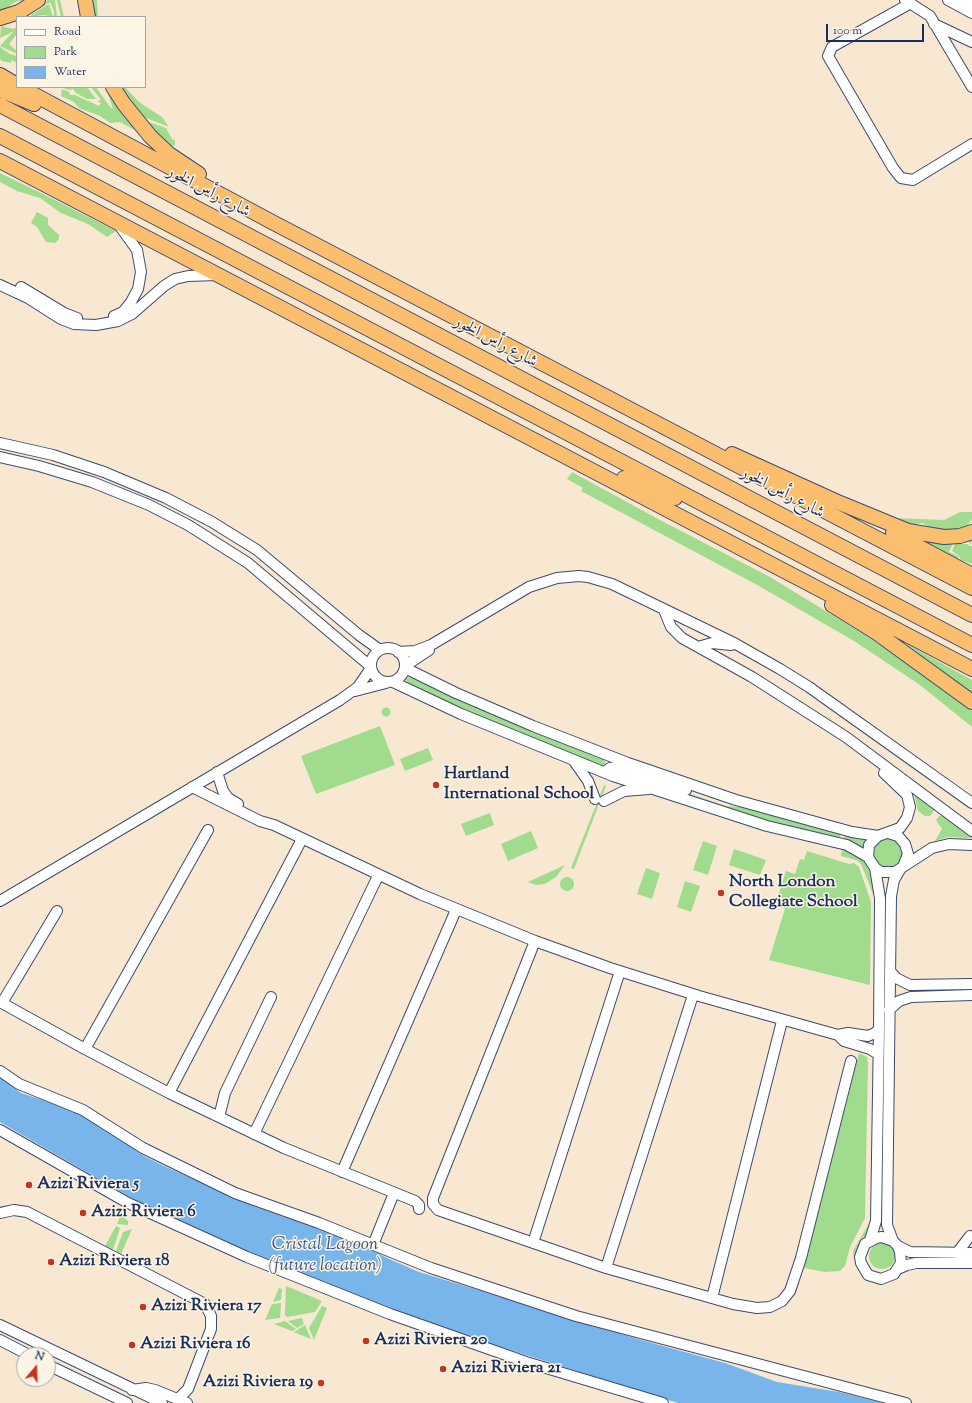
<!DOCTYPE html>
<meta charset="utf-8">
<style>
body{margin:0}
#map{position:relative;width:972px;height:1403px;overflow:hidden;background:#f8e8d1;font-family:"Sorts Mill Goudy",serif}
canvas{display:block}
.legend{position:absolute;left:16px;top:16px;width:130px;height:72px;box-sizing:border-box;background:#fcf5e5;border:1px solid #a2a6af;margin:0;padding:5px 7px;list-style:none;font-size:12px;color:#1b2f5e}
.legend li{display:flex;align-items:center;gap:8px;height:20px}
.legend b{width:20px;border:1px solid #a2a6af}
.north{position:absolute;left:16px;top:1347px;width:40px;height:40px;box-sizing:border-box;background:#fcf5e5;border:1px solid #a2a6af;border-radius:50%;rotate:19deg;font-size:11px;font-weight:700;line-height:16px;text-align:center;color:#1b2f5e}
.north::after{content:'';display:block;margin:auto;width:14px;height:18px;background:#c8321e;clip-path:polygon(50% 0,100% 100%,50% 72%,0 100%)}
.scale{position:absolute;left:826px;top:24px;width:98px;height:18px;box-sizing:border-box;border:2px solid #1b2f5e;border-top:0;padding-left:5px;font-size:12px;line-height:14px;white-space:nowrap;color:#1b2f5e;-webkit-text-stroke:3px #fcf5e5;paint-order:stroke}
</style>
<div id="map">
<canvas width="972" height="1403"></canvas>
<ul class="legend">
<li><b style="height:5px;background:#fff"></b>Road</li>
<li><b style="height:11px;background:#a0db8e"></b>Park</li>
<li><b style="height:11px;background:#77b5ea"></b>Water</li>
</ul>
<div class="north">N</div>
<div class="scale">100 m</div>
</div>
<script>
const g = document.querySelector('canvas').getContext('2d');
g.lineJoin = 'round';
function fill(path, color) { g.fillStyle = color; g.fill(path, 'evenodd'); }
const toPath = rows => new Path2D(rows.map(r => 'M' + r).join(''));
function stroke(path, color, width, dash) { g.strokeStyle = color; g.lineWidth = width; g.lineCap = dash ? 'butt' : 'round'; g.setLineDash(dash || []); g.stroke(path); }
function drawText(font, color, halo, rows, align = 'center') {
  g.font = font + ' "Sorts Mill Goudy",Amiri,serif'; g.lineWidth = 3; g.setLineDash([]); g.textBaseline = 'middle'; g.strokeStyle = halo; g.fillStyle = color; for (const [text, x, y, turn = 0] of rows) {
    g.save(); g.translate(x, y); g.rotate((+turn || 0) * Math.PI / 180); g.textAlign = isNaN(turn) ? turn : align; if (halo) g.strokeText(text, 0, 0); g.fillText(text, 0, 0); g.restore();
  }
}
const green = toPath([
 [0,0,30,0,17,1,0,12],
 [48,0,55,0,57,17,54,17,54,11,50,2,38,9],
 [57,0,60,0,64,17,61,17],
 [89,0,97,0,98,17,91,17],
 [49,4,53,17,44,15,31,17,32,14],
 [1,26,14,29,17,26,17,34,9,44,17,51,17,54,0,46,14,31,0,38],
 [0,47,10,54,17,56,17,63,11,60,11,63,2,61,0,59],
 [87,87,96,99,87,99,76,93,73,89,69,90,63,88],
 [91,87,96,87,110,107,113,109,106,87,142,134,120,122,110,123,100,116,79,108,74,102,61,96,62,89,69,92,70,95,75,95,99,106,101,103,97,101,101,100],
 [117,87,125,87,139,102,162,117,169,127,141,116],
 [146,121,166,128,172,139,175,140,175,145,172,146],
 [0,173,43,194,116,231,107,237,88,224,61,213,40,198,17,191,0,182],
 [37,212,48,218,48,225,59,235,59,239,55,243,46,242,37,227,31,223],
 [572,472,658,519,770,577,868,637,940,686,972,711,972,727,920,685,854,641,759,586,581,491,583,488,567,479],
 [960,512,972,512,972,519,966,528,950,531,934,529,922,523,913,525,893,518,944,520],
 [972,537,971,545,969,542,953,543,949,552,958,556,959,562,917,538],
 [955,544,968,544,969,546,972,546,972,564,961,560,959,556,952,551],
 [905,643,972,680,972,694],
 [412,676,531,730,602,758,605,761,605,764,601,766,465,711,408,684,406,679],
 '381.5 712a4.5 4.5 0 1 1 9 0a4.5 4.5 0 1 1-9 0Z',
 [380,726,395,765,316,794,301,756],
 [428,748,433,760,405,771,400,759],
 [628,773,726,806,751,808,841,833,839,840,731,812],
 [604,785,606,786,574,869,571,868],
 [914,793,935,809,930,816,925,816,918,811],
 [490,813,494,825,466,836,461,824],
 [943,815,972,835,972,838,947,837,935,841,942,829,936,820,939,816],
 [531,831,538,848,508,861,501,844],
 [846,834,865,840,863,848,843,840],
 '874 853a14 14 0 1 1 28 0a14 14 0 1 1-28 0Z',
 [703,841,717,846,708,875,693,870],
 [734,849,766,860,760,875,729,865],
 [842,849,852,852,864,861,872,876,875,899,861,864,856,860,841,856],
 [807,851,849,864,854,863,859,867,871,902,870,985,769,960,785,909,775,905,786,871,795,874,800,859,804,860],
 [565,865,556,877,545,884,536,885,528,882],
 [646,868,660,873,652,899,637,894],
 '560 884a7 7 0 1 1 14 0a7 7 0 1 1-14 0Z',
 [685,881,700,886,691,912,677,907],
 [859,1053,867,1057,868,1063,865,1218,850,1247,845,1266,840,1271,825,1272,804,1268],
 [871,1210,873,1210,873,1225,856,1258,854,1258,853,1251,871,1220],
 [121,1215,128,1221,128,1225,117,1224],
 [116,1226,120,1228,113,1250,105,1246],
 [132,1229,121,1254,116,1251,123,1232],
 '869 1256a13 13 0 1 1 26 0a13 13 0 1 1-26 0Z',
 [286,1286,322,1301,315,1312,287,1317,285,1315],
 [279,1288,282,1289,281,1300,273,1302],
 [281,1303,280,1318,265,1320,272,1304],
 [322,1306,327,1308,314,1340,309,1328],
 [302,1318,304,1324,297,1328,288,1321],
 [285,1321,296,1329,292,1331,274,1324],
 [305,1325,311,1339,294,1332]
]);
const water = toPath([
 [0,1077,21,1093,64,1107,86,1117,106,1129,144,1156,164,1166,259,1208,360,1243,387,1258,419,1272,641,1340,725,1363,777,1382,839,1392,883,1403,678,1403,447,1330,361,1299,238,1248,140,1203,0,1122]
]);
const minor = toPath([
 [905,0,930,16,972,87],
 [948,0,972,13],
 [963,0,972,5],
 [911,3,832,47,828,56,893,168,901,178,913,180,972,144],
 [934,24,972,42],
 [0,285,28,298,61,319,74,324,96,325,118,321,132,314,164,286,175,279,188,276,217,275],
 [21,287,64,313,77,318],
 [114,316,123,312,131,302,138,289,141,272,137,250,119,225],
 [0,443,53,455,104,472,166,498,212,522,257,550,359,635,380,650],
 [0,457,39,466,92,482,149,505,188,525,248,563,370,666],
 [664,610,671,627,682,638,752,677,846,737,972,831],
 [698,647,712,643,731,645],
 '371 665a17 17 0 1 1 34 0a17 17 0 1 1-34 0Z',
 [398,652,415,651,431,645,529,587,557,578,579,576,588,577,612,584,639,597,734,643,780,669,809,687,972,803],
 [405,666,429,650],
 [405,668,456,693,533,726,628,763,736,800,852,832,878,836],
 [393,682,461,714,613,776,767,826,847,845,868,857],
 [355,691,386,683],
 [574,761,588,781,595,799],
 [217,772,223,791,228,798,238,804],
 [605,772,610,768,617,767,686,790],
 [884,773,907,795,910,807,907,818,900,828,878,836,869,845,868,857,875,868,881,872,895,872,932,848,949,844,972,845],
 [192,787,260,821,274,825,420,894,535,941,610,968,699,996,838,1035,848,1033,868,1036,875,1033,879,1029],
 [604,801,624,791,649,789],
 [888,833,898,836,905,844,908,854,904,864],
 [901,868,894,880,891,896,887,1225,893,1241,898,1246,910,1252,972,1253],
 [0,901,340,700,358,687,371,668],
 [535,941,433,1198,433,1204,438,1210,606,1268,733,1304,757,1308,770,1307,782,1301,790,1291,801,1258,851,1061],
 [890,971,896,978,910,985,972,984],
 [0,1002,85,1049,169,1093,284,1148,415,1201,419,1205,419,1209],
 [2,1003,57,911],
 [889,1010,899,1001,911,997,972,995],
 [838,1035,844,1041,870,1049,878,1054],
 [85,1049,208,830],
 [0,1071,19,1084,83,1110,143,1148,235,1193,319,1223,431,1268,576,1316,906,1403],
 [169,1093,302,839],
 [219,1117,225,1093,271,997],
 [0,1130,128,1203,247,1257,390,1314,526,1362,663,1403],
 [254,1134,378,876],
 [342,1172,456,910],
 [0,1213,14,1210,27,1212,205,1304,211,1316,211,1329,188,1389,178,1399],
 [870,1240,876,1221,879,1029,880,898,875,868],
 [893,1241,882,1237,876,1238,865,1244,860,1257,861,1263,868,1275,881,1279,894,1274,901,1263,900,1252,898,1246],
 [533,1243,620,971],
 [373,1245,394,1193],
 [957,1253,970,1236],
 [606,1268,693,995],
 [898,1269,907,1265,916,1263,972,1263],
 [712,1298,782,1021],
 [0,1325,162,1403],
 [0,1340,29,1355],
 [48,1365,127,1403],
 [132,1390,146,1388,155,1390,187,1403]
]);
const highway = toPath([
 [85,0,88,17],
 [0,18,19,12,38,0],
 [0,75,17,85],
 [20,87,272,222,972,588],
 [113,87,124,104,150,136,169,154,199,174],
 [0,90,34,104],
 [0,105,972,615],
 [0,136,972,645],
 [0,161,972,669],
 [732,454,840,503,908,531,944,537,960,536,972,532],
 [624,478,675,498],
 [893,533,972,575],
 [832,605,877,633,972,702]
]);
const markers = [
 [436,785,4,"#c8321e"],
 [721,893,4,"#c8321e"],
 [29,1185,4,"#c8321e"],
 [83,1213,4,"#c8321e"],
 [51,1262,4,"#c8321e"],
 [143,1307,4,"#c8321e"],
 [366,1341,4,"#c8321e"],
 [132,1345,4,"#c8321e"],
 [443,1369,4,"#c8321e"],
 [321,1383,4,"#c8321e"]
];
const streetNames = [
 ["شارع رأس الخور",208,193,28],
 ["شارع رأس الخور",495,343,28],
 ["شارع رأس الخور",782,494,28]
];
const poiNames = [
 ["Hartland",444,775],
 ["International School",444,795],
 ["North London",729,883],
 ["Collegiate School",729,903],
 ["Azizi Riviera 5",37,1185],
 ["Azizi Riviera 6",91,1213],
 ["Azizi Riviera 18",59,1262],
 ["Azizi Riviera 17",151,1307],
 ["Azizi Riviera 20",374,1341],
 ["Azizi Riviera 16",140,1345],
 ["Azizi Riviera 21",451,1369],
 ["Azizi Riviera 19",313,1383,"right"]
];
const waterNames = [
 ["Cristal Lagoon",325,1246],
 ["(future location)",325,1267]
];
fill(green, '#a0db8e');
fill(water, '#77b5ea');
stroke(minor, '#3c4b6f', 12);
stroke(highway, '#3c4b6f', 16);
stroke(minor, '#fff', 10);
stroke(highway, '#fbbd6e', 14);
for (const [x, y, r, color] of markers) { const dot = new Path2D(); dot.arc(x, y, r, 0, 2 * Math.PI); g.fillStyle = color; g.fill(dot); stroke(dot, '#fcf5e5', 1.5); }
drawText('17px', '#1b2f5e', '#fcf5e5', streetNames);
drawText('bold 17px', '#1b2f5e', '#fcf5e5', poiNames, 'left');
drawText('italic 18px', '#375788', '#fcf5e5', waterNames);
</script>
